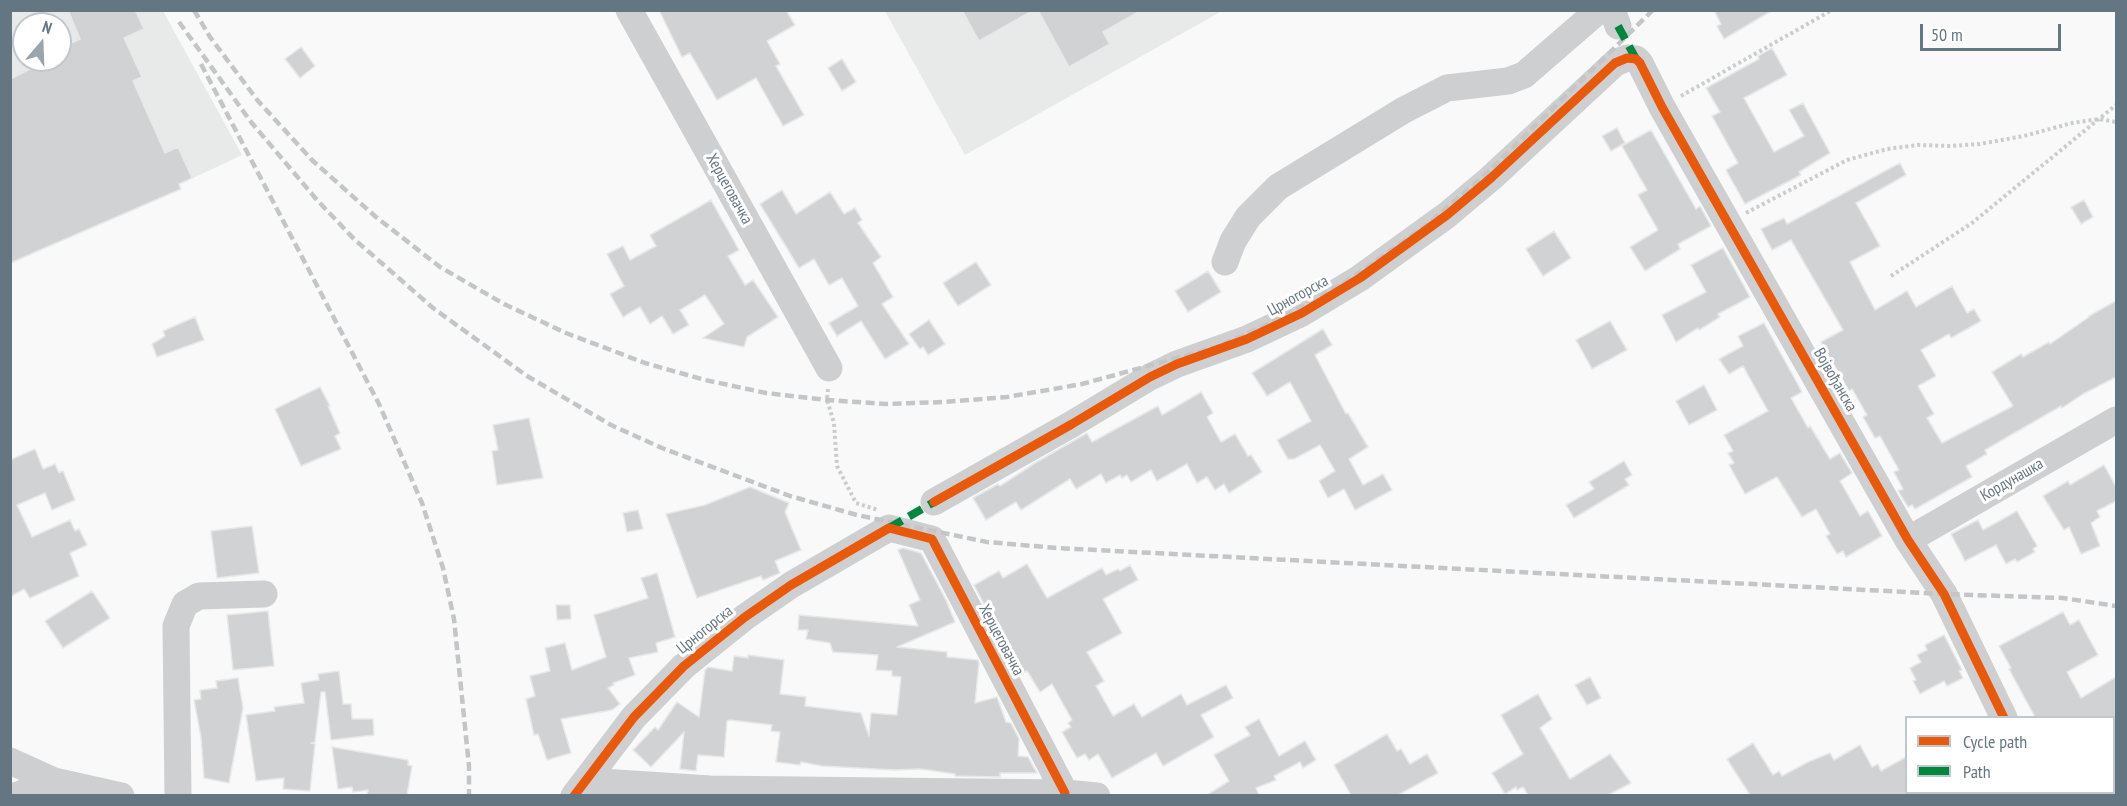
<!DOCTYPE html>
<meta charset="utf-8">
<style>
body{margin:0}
#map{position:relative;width:2127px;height:806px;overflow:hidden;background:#f9f9f9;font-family:"PT Sans Narrow",sans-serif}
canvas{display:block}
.frame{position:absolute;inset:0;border:12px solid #657683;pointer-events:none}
.legend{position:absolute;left:1905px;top:716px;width:210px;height:78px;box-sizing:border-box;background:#fff;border:2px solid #c1c8cd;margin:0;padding:8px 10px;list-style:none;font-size:18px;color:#657683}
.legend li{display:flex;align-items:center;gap:12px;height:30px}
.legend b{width:30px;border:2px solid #c1c8cd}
.north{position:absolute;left:12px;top:12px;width:60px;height:60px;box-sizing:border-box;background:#fff;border:2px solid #c1c8cd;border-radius:50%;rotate:19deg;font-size:16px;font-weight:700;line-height:24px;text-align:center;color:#657683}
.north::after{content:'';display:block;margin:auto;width:21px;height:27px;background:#99a4ac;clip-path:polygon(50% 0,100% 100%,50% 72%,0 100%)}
.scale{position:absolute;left:1920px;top:24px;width:141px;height:27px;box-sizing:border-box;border:3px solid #657683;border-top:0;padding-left:8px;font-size:18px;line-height:21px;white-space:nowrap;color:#657683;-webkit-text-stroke:4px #fff;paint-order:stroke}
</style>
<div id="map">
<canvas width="2127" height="806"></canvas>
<div class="frame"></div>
<ul class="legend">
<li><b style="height:8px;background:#e8590c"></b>Cycle path</li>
<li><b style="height:8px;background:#00873e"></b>Path</li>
</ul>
<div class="north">N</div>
<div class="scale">50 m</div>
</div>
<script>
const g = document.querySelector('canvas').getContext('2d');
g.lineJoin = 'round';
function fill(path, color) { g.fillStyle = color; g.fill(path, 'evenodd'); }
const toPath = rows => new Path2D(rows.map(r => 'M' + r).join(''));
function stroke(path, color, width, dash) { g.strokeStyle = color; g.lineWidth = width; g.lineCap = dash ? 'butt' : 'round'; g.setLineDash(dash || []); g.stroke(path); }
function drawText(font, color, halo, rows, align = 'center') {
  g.font = font + ' "PT Sans Narrow",sans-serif'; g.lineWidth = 6; g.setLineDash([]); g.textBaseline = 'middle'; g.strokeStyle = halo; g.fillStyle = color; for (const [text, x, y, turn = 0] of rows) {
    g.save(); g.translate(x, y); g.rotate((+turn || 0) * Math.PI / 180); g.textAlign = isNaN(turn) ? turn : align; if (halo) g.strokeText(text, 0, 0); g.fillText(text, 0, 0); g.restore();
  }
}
const built = toPath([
 [10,11,163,11,242,155,11,264],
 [24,24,60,24,60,60,24,60],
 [885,11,1222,11,965,155]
]);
const building = toPath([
 [68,10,135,10,144,29,124,38,142,77,133,81,165,153,178,147,192,178,179,184,181,189,10,263,10,79,48,60,60,60,60,48,80,39,68,10],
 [659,10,786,10,795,25,767,41,780,64,776,66,804,115,783,126,756,78,717,100,690,53,682,57,659,10],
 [962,10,1034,10,979,41,962,10],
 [1038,10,1142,10,1103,32,1110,44,1069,67,1038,10],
 [1714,10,1773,10,1724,39,1717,26,1721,24,1714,10],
 [301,47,315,66,300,78,285,59,301,47],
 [1772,48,1787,75,1744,98,1774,152,1804,136,1789,110,1803,103,1830,153,1799,172,1801,175,1745,204,1726,170,1738,163,1712,116,1720,112,1706,88,1759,59,1758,56,1772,48],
 [842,59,856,82,842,91,828,68,842,59],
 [1617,128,1625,143,1611,151,1602,136,1617,128],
 [1651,130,1696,209,1700,206,1711,226,1678,244,1680,249,1645,271,1630,247,1658,230,1638,195,1647,190,1622,146,1651,130],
 [1900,163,1906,175,1856,203,1880,246,1850,262,1875,310,1907,291,1916,307,1952,286,1967,313,1974,309,1981,321,1951,338,1949,334,1921,350,1936,376,1918,386,1934,414,1927,418,1942,443,2013,406,1992,372,2021,354,2023,357,2049,342,2050,344,2089,317,2089,316,2116,301,2116,377,2083,394,2062,408,2061,406,1985,450,1987,454,1966,466,1972,477,1915,509,1912,505,1908,507,1898,491,1903,489,1894,472,1899,470,1880,436,1875,438,1863,417,1867,415,1852,389,1849,391,1821,342,1843,330,1791,240,1772,250,1761,229,1784,218,1787,224,1900,163],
 [782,190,796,214,830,192,844,214,855,208,862,220,858,223,881,257,873,263,893,297,882,304,909,344,885,359,861,321,837,336,829,323,858,306,842,278,829,285,814,259,799,268,760,204,782,190],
 [711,200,739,250,728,256,745,285,753,280,778,317,747,337,744,347,703,338,724,324,705,295,680,310,689,325,673,334,662,316,650,324,640,307,623,317,610,294,624,286,607,254,623,246,630,260,656,246,650,235,711,200],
 [2084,200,2093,217,2081,224,2071,207,2084,200],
 [1554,231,1571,258,1543,276,1526,249,1554,231],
 [1723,248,1750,297,1718,314,1720,317,1699,330,1698,328,1676,342,1662,315,1706,292,1691,265,1723,248],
 [976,262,991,285,958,306,943,283,976,262],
 [1208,271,1221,292,1188,312,1175,291,1208,271],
 [195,317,204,340,157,357,152,344,165,336,163,331,195,317],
 [929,320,945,344,928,355,923,347,920,349,909,334,929,320],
 [1610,321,1627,350,1592,369,1576,340,1610,321],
 [1764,323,1802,392,1791,398,1808,428,1810,426,1830,459,1840,453,1852,473,1840,481,1860,516,1868,511,1882,536,1846,557,1843,551,1837,554,1826,536,1830,534,1816,509,1802,517,1777,477,1745,494,1729,465,1734,463,1728,453,1733,451,1724,435,1768,411,1743,366,1729,374,1719,359,1743,346,1738,336,1764,323],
 [1323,329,1332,345,1315,355,1346,414,1348,413,1368,447,1349,459,1363,485,1383,474,1392,490,1355,510,1344,489,1328,498,1319,481,1335,471,1320,445,1294,459,1288,459,1277,440,1311,421,1290,382,1267,396,1252,373,1323,329],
 [1704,385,1717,410,1689,425,1676,401,1704,385],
 [320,387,330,406,328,406,340,433,335,436,341,449,301,466,275,409,320,387],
 [1201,392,1213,413,1207,417,1221,442,1235,434,1248,456,1251,455,1262,472,1229,493,1224,484,1215,490,1207,477,1197,483,1187,464,1157,481,1151,470,1131,482,1127,475,1122,478,1120,475,1106,483,1101,474,1076,489,1070,479,1021,510,1016,502,986,520,973,498,998,484,1000,486,1035,463,1087,433,1092,442,1158,406,1162,415,1201,392],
 [529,418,543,478,497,485,492,451,498,450,493,425,529,418],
 [35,449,43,469,55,464,59,473,63,471,75,500,52,510,45,493,17,505,32,537,70,520,75,531,79,529,87,545,70,553,79,576,30,598,24,589,10,597,10,460,35,449],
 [1624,461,1632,475,1625,479,1629,485,1574,518,1566,505,1594,489,1589,482,1624,461],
 [2104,465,2116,487,2116,501,2097,511,2100,517,2091,523,2100,546,2081,554,2069,527,2064,530,2043,496,2068,481,2070,485,2104,465],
 [750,487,789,503,785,512,801,550,775,561,780,573,763,580,761,576,697,598,666,514,705,505,750,487],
 [638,510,643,529,627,532,623,513,638,510],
 [2017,511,2037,546,2033,549,2035,552,2017,562,2015,559,2006,564,1996,545,1965,561,1951,534,1978,520,1983,530,2017,511],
 [252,526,259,573,217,578,211,531,252,526],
 [903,548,921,553,946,600,955,622,897,647,947,652,947,657,978,660,979,663,975,703,997,697,1006,722,1011,723,1019,739,1018,756,1028,757,1037,773,1000,773,1000,777,955,776,955,774,920,769,894,770,822,766,801,762,800,765,776,762,780,732,771,731,772,725,730,720,727,721,724,757,698,755,696,771,680,769,684,732,651,767,633,750,655,727,658,730,677,702,699,717,705,670,708,667,732,671,734,656,748,658,748,655,784,660,780,694,806,697,805,706,861,713,869,736,871,713,897,715,901,677,892,676,892,671,876,670,878,655,833,652,830,643,806,639,808,630,798,630,799,615,918,626,909,605,920,600,898,550,903,548],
 [1027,564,1047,598,1102,568,1106,575,1118,569,1120,571,1130,565,1138,580,1103,599,1122,633,1087,652,1104,681,1096,686,1113,716,1134,704,1142,717,1181,694,1187,705,1226,685,1233,698,1201,715,1214,737,1163,766,1156,753,1112,778,1098,754,1089,760,1085,754,1077,758,1062,732,1071,727,1068,723,1072,720,1052,684,1040,692,1027,671,1023,673,1008,646,1006,646,974,585,999,571,1003,578,1027,564],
 [657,573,675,637,656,643,658,652,629,658,635,675,613,683,614,685,608,688,620,704,612,710,561,719,571,753,547,760,538,734,534,735,526,699,535,696,530,676,550,671,545,648,565,643,572,670,606,657,594,615,648,598,641,578,657,573],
 [92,591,110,618,63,648,45,621,92,591],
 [556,605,570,605,571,619,557,620,556,605],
 [268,611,274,666,233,670,227,615,268,611],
 [2063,612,2070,625,2079,620,2098,655,2067,672,2081,698,2116,677,2116,717,2035,717,2009,669,2011,668,1999,646,2063,612],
 [1944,635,1962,670,1959,671,1963,678,1947,686,1944,681,1920,694,1913,681,1916,680,1910,668,1921,662,1917,655,1927,650,1925,645,1944,635],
 [339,671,343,704,351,704,352,719,373,719,374,735,331,740,325,692,321,692,315,742,311,743,315,744,310,791,283,789,284,778,256,781,246,715,275,711,274,707,304,703,301,683,319,680,318,674,339,671],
 [1590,677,1601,698,1587,705,1575,685,1590,677],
 [238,678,243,708,229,783,204,778,201,737,194,700,201,699,200,690,217,688,216,681,238,678],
 [1538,694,1552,719,1540,728,1570,779,1610,754,1631,783,1608,795,1528,795,1523,787,1517,790,1516,787,1505,794,1492,773,1523,754,1501,715,1538,694],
 [1259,719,1279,756,1305,741,1316,760,1303,768,1300,762,1274,776,1276,780,1256,788,1259,795,1207,795,1229,781,1214,755,1250,735,1245,727,1259,719],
 [1387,734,1397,751,1401,749,1410,764,1427,754,1438,773,1398,795,1351,795,1334,765,1387,734],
 [1753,743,1773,775,1779,771,1782,776,1808,762,1830,753,1834,760,1860,745,1872,767,1878,764,1881,771,1906,757,1906,795,1750,795,1727,759,1753,743],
 [332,747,408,760,408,765,412,766,407,795,367,795,368,790,353,792,352,787,338,789,332,747]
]);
const path = toPath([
 [1681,96,1832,10],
 [1746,213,1847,160,1887,149,1918,145,1950,146,1980,144,2024,136,2072,123,2099,119,2116,122],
 [1891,276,1972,223,2116,105],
 [828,389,827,400,834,423,837,466,856,503,878,510]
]);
const minor = toPath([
 [629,10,829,368],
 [1612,10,1618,26],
 [1225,262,1233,241,1248,217,1278,187,1404,110,1447,88,1508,81,1524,75,1599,10],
 [934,502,1072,424,1150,377,1177,364,1247,339,1302,313,1360,278,1447,215,1491,178,1615,63,1627,58,1636,59,1640,63,1662,107,1908,540,1944,594,2004,718],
 [1908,540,2116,420],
 [10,761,54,781,121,796],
 [586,781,710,789,1065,793,1097,796],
 [2040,792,2042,796],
 [15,796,54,781],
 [178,796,176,626,185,604,199,596,264,594],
 [574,796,634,717,684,666,745,617,791,585,889,528,932,539,1065,793]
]);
const rail = toPath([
 [194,10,210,37,258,101,313,161,376,217,440,267,504,304,566,333,645,363,705,380,766,393,827,400,886,404,944,402,1007,397,1082,384,1217,347,1284,317,1350,279,1424,227,1486,174,1653,10],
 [179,22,251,122,317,200,354,239,433,308,527,376,611,425,662,448,790,496,857,515,987,542,1057,548,1944,594,2063,598,2116,606],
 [201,64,379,404,422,503,443,568,454,619,469,766,469,796]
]);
const quiet = toPath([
 [1618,26,1636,59],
 [889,528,934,502]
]);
const cycleway = toPath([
 [934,502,1072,424,1150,377,1177,364,1247,339,1302,313,1360,278,1447,215,1491,178,1615,63,1627,58,1636,59,1640,63,1662,107,1908,540,1944,594,2004,718],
 [574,796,634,717,684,666,745,617,791,585,889,528,932,539,1065,793]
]);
const streetNames = [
 ["Херцеговачка",729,189,61],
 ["Црногорска",1298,296,-29],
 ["Војвођанска",1835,380,60],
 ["Кордунашка",2012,480,-30],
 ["Црногорска",705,630,-39],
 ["Херцеговачка",1001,640,62]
];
fill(built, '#e8e9e9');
fill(building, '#d0d2d3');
stroke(building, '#e8e8e8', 1.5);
stroke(path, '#cbcccd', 4, [3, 3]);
stroke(minor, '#cecfd0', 27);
stroke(rail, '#c3c5c6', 4.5, [9, 4.5]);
stroke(quiet, '#00873e', 8, [15, 8]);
stroke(cycleway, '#e8590c', 9);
drawText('16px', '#657683', '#fff', streetNames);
</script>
